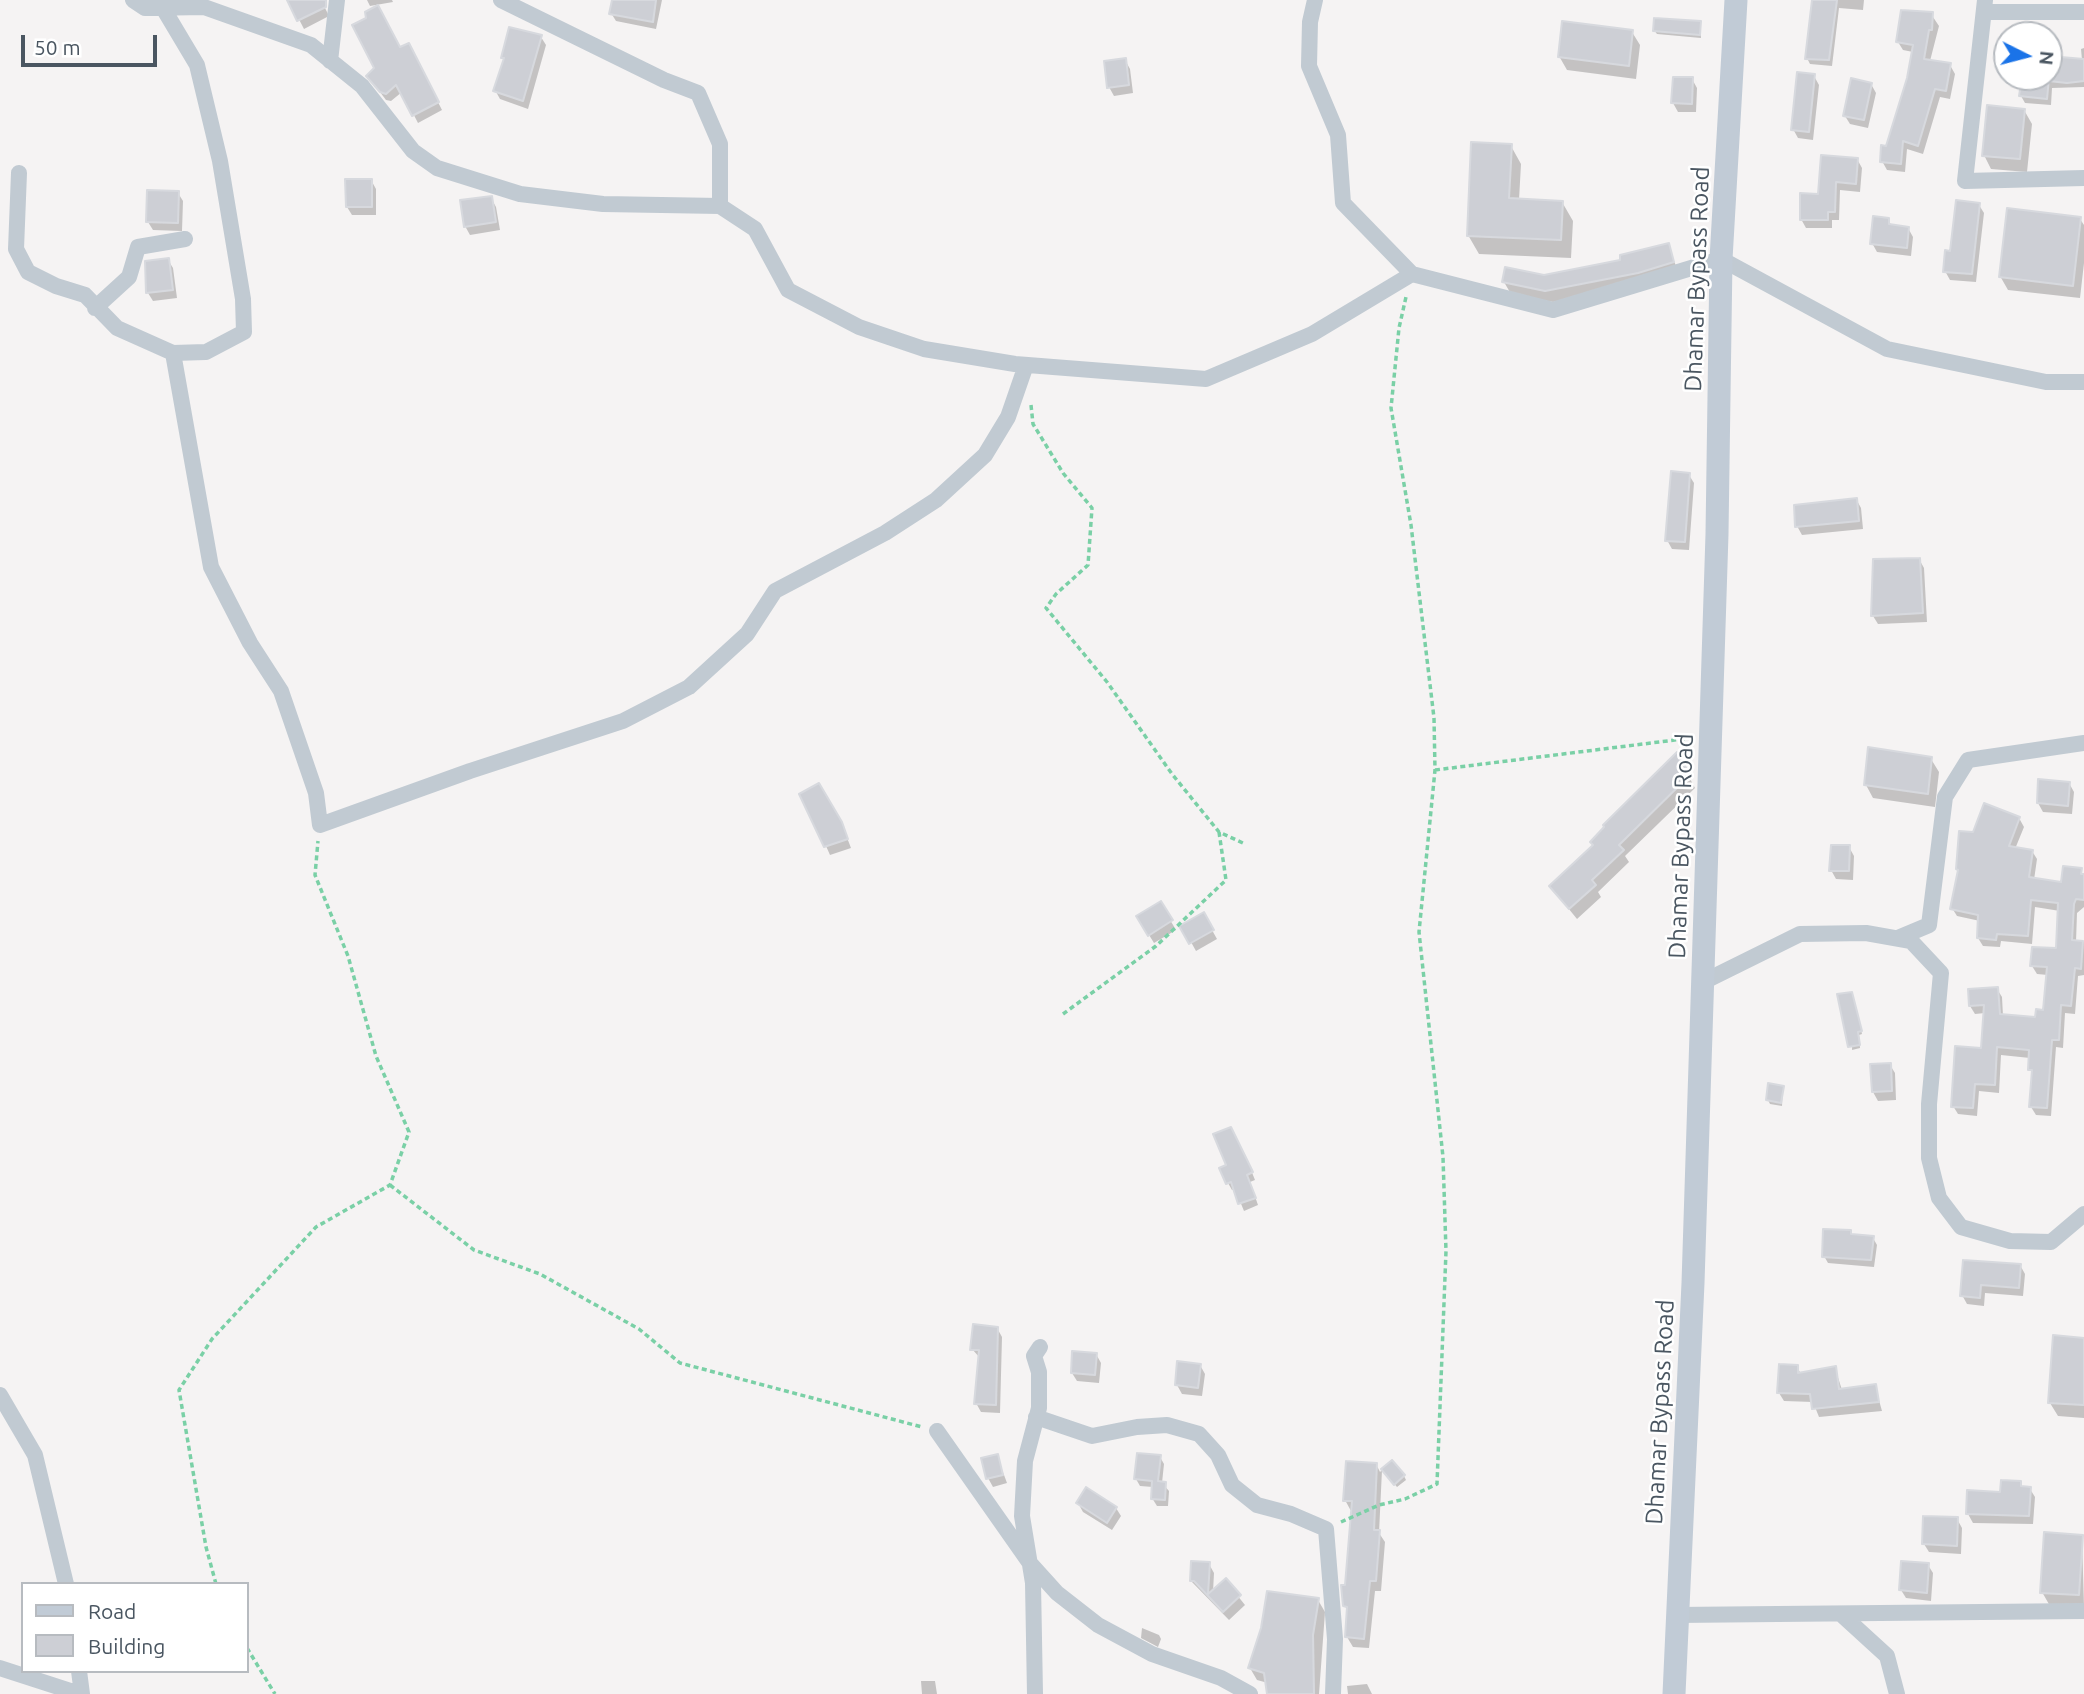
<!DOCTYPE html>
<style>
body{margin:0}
#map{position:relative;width:2084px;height:1694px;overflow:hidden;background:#f5f3f3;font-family:Ubuntu,sans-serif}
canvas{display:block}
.legend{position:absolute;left:21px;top:1582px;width:228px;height:91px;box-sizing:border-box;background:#fff;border:2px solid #b7bbc0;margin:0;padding:9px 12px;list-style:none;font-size:21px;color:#4a5661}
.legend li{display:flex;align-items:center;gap:14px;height:35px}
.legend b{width:35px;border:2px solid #b7bbc0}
.north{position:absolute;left:1993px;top:21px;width:70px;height:70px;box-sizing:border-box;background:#fff;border:2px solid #b7bbc0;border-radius:50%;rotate:96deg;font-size:19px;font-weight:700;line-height:28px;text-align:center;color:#4a5661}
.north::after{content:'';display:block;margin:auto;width:24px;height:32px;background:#1a73e8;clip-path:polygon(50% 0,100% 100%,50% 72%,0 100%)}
.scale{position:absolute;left:21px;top:35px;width:136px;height:32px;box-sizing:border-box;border:4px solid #4a5661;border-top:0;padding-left:9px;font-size:21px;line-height:24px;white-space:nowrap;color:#4a5661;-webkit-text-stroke:5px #fff;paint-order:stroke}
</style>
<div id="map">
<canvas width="2084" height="1694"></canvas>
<ul class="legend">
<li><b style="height:9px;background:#c1cbd6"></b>Road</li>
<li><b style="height:19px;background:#cdcfd5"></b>Building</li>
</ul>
<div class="north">N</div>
<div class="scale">50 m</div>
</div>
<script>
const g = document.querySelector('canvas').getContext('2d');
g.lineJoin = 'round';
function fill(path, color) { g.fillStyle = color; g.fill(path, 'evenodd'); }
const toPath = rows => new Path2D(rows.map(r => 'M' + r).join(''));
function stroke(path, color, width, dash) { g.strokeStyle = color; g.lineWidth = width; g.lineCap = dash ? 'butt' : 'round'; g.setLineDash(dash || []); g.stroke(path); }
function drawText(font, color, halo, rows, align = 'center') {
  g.font = font + ' Ubuntu,sans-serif'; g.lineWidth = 5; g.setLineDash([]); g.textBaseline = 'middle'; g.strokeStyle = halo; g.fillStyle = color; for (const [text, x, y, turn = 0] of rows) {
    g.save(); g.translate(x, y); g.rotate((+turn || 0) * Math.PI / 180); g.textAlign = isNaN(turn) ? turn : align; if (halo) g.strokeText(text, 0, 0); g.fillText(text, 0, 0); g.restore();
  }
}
const shadow = toPath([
 [289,0,321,0,329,16,304,29],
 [367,0,392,0,393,2,370,6],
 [614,0,662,0,656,29,616,21,611,13],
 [1817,0,1864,0,1863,10,1839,8,1832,66,1810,64,1807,58],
 [1931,14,1939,26,1930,61,1950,65,1955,74,1950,99,1940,97,1923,154,1907,149,1905,172,1887,170,1882,161,1909,78,1913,52,1903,50,1898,42],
 [1700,23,1701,38,1657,34,1654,30],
 [1632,32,1640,45,1636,79,1567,70,1559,56],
 [541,37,546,45,528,109,500,99,495,90,505,61,503,57],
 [2084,48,2084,87,2052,88,2051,105,2025,103,2021,96,2024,77,2049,77,2049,58,2082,60,2081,49],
 [400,50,413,53,442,110,418,123,402,92,391,101,386,100,368,76],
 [1125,60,1130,69,1133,93,1114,96,1109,87],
 [1814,76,1819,85,1813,140,1798,138,1793,129],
 [1692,79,1697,88,1696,112,1678,112,1673,103],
 [1871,84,1876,93,1868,128,1850,124,1845,116],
 [2024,110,2032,124,2027,172,1991,169,1984,155],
 [1511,146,1521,164,1519,200,1562,202,1573,221,1571,258,1479,254,1468,235],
 [1857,159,1862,168,1860,192,1840,190,1839,220,1832,220,1832,228,1806,228,1801,219,1819,195],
 [371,180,376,189,376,215,352,215,347,207],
 [178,193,183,201,182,231,153,230,148,222],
 [491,198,496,207,500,230,470,235,465,226],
 [1979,205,1984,213,1976,282,1950,280,1945,271,1951,252],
 [2080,219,2084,225,2084,263,2080,298,2008,290,2000,276],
 [1888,220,1892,226,1908,228,1913,237,1911,256,1877,252,1872,243],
 [1668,245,1679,274,1553,302,1511,294,1504,282,1622,262],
 [168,260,173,268,177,298,153,301,148,293,147,263],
 [1689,475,1694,483,1689,550,1672,549,1667,540],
 [1856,499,1861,508,1863,529,1802,535,1797,526],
 [1919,559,1924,568,1927,622,1878,624,1873,616],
 [1677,755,1695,788,1625,856,1629,862,1598,892,1601,897,1577,919,1551,887,1595,846],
 [1931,759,1939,772,1935,807,1873,798,1866,785],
 [2069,783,2074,792,2072,814,2043,812,2038,803],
 [2019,818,2024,827,2015,849,2032,851,2037,859,2034,880,2063,884,2080,870,2084,876,2084,907,2077,913,2076,942,2084,942,2084,975,2078,976,2075,1014,2065,1013,2063,1048,2056,1047,2051,1116,2036,1115,2031,1107,2033,1075,2030,1069,2030,1058,2001,1055,1999,1093,1979,1091,1977,1116,1958,1114,1953,1106,1982,1050,1985,1013,1975,1014,1970,1006,1969,991,1997,989,2002,997,2003,1016,2037,1019,2044,1012,2048,975,2037,974,2032,966,2058,950,2060,911,2035,907,2032,944,2001,941,2000,947,1983,946,1978,938,1980,921,1957,916,1952,908,1960,873,1957,869,1974,834],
 [841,822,851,848,830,855,826,846],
 [1849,847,1854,856,1853,880,1836,879,1831,870],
 [1160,903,1176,930,1154,943,1138,917],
 [1203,914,1217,939,1196,951,1182,926],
 [1853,997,1862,1034,1859,1035,1860,1048,1852,1050],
 [1890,1065,1895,1073,1896,1100,1878,1101,1873,1092,1872,1066],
 [1783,1087,1782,1106,1770,1104,1768,1100],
 [1249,1165,1255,1180,1250,1182,1258,1205,1244,1211,1235,1189,1232,1190,1228,1183],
 [1850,1232,1853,1236,1873,1238,1877,1245,1874,1267,1828,1263,1824,1256],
 [1965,1262,2020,1265,2025,1274,2023,1296,1985,1293,1984,1306,1967,1304,1962,1295],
 [997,1328,1002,1337,1000,1413,981,1412,976,1403,980,1358,972,1349],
 [2084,1339,2084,1418,2058,1416,2050,1403],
 [1096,1354,1101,1363,1099,1383,1077,1381,1072,1373],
 [1200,1365,1205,1374,1202,1396,1182,1394,1177,1385],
 [1797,1367,1801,1374,1835,1368,1842,1390,1875,1386,1882,1411,1819,1417,1813,1402,1784,1401,1779,1393],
 [997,1456,1007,1483,993,1487,988,1478],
 [1160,1457,1164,1464,1162,1483,1169,1491,1168,1506,1157,1506,1152,1498,1153,1487,1140,1486,1136,1479],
 [1376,1464,1380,1472,1382,1470,1379,1533,1385,1542,1381,1591,1375,1591,1369,1648,1353,1647,1347,1637,1348,1612,1345,1606,1351,1511,1345,1500],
 [1382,1470,1404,1476,1406,1480,1397,1487],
 [2020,1483,2023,1488,2030,1489,2035,1497,2033,1524,1973,1523,1968,1514],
 [1078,1503,1116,1508,1121,1516,1112,1530,1083,1512],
 [1957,1519,1962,1528,1961,1554,1929,1552,1924,1544],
 [2082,1537,2084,1608,2050,1606,2042,1592],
 [1209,1564,1214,1573,1213,1592,1225,1580,1245,1605,1229,1620,1191,1581],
 [1928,1565,1933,1573,1931,1601,1906,1598,1901,1590],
 [1318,1600,1325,1612,1319,1694,1269,1694,1268,1683,1257,1680,1250,1668],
 [1142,1628,1159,1635,1161,1639,1158,1647,1141,1638],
 [921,1681,935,1681,937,1694,922,1694],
 [1367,1684,1372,1694,1348,1694,1347,1686]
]);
const building = toPath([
 [287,0,326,0,326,7,297,21,287,0],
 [612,0,656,0,653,22,609,14,612,0],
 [1812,0,1837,0,1829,60,1805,59,1812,0],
 [378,5,400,47,409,43,439,102,412,116,396,85,386,94,380,92,366,76,374,68,352,25,366,18,365,12,378,5],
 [1901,10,1933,12,1932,30,1929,30,1924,59,1951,63,1946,91,1935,89,1918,146,1903,141,1901,164,1880,162,1881,145,1886,146,1907,78,1913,45,1896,42,1901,10],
 [1654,18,1701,21,1700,35,1653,31,1654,18],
 [1562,21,1633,30,1629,66,1558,57,1562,21],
 [509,27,542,35,523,101,493,91,504,58,501,58,509,27],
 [2049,56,2084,59,2084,81,2067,83,2049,81,2049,78,2047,99,2019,96,2022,77,2049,77,2049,56],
 [1126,58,1129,85,1107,88,1104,61,1126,58],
 [1797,72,1815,74,1809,132,1791,130,1797,72],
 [1673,77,1693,77,1692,104,1671,103,1673,77],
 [1851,78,1872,83,1864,120,1843,116,1851,78],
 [1987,105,2025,109,2020,159,1982,156,1987,105],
 [1471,142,1512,144,1509,198,1563,201,1561,240,1467,236,1471,142],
 [1821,155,1858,158,1856,184,1836,182,1835,212,1828,212,1828,220,1800,220,1800,193,1818,194,1821,155],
 [345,179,372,179,372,207,346,207,345,179],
 [147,190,179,191,178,223,146,222,147,190],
 [492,196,496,222,464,227,460,200,492,196],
 [1956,200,1980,203,1972,274,1943,272,1945,250,1950,251,1956,200],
 [2007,208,2081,217,2073,286,1999,277,2007,208],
 [1873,216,1889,218,1889,224,1909,227,1907,248,1870,244,1873,216],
 [1669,243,1674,262,1638,273,1545,291,1502,282,1505,267,1544,275,1620,260,1620,255,1669,243],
 [169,258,173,290,146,293,145,261,169,258],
 [1671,471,1690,473,1685,542,1665,541,1671,471],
 [1857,498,1859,521,1795,527,1794,505,1857,498],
 [1920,558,1923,613,1871,616,1873,559,1920,558],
 [1868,747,1932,757,1928,794,1864,785,1868,747],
 [1677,752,1690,775,1619,845,1624,850,1592,880,1596,885,1569,909,1549,886,1593,845,1590,842,1604,827,1603,825,1677,752],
 [2038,779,2070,782,2068,806,2037,803,2038,779],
 [819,783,842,822,848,839,824,847,799,794,819,783],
 [1984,803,2020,817,2009,846,2033,850,2029,877,2061,882,2063,866,2082,868,2081,874,2084,874,2084,900,2076,899,2074,904,2072,940,2083,941,2081,969,2075,968,2071,1006,2061,1005,2059,1040,2052,1040,2047,1108,2029,1107,2032,1070,2028,1070,2029,1050,1997,1047,1995,1085,1975,1084,1973,1108,1951,1107,1955,1046,1981,1048,1984,1005,1969,1006,1968,989,1998,987,2000,1014,2035,1017,2036,1009,2043,1010,2047,967,2030,966,2032,947,2056,948,2058,903,2031,900,2028,936,1997,934,1996,940,1977,938,1978,915,1950,909,1958,870,1956,869,1959,831,1973,832,1984,803],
 [1831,845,1850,845,1849,871,1829,871,1831,845],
 [1161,901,1173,920,1148,936,1136,916,1161,901],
 [1204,912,1214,930,1189,944,1179,926,1204,912],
 [1852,992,1862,1031,1858,1032,1860,1045,1848,1047,1837,994,1852,992],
 [1891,1063,1892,1091,1872,1092,1870,1064,1891,1063],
 [1768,1083,1784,1086,1781,1103,1766,1100,1768,1083],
 [1231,1127,1253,1172,1247,1175,1256,1198,1238,1204,1231,1182,1226,1184,1219,1168,1226,1165,1213,1134,1231,1127],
 [1823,1229,1851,1230,1851,1234,1874,1236,1871,1260,1822,1257,1823,1229],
 [1963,1260,2021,1264,2019,1288,1981,1285,1980,1298,1960,1296,1963,1260],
 [973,1324,998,1327,996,1405,974,1404,979,1350,970,1350,973,1324],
 [2053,1335,2084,1338,2084,1405,2048,1403,2053,1335],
 [1072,1351,1097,1353,1095,1375,1071,1373,1072,1351],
 [1177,1361,1201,1364,1198,1388,1175,1385,1177,1361],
 [1779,1364,1798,1365,1798,1373,1836,1366,1839,1389,1876,1384,1879,1402,1812,1409,1810,1394,1777,1393,1779,1364],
 [1137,1453,1161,1455,1158,1481,1166,1482,1165,1500,1151,1499,1152,1481,1134,1479,1137,1453],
 [998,1454,1003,1475,986,1479,981,1458,998,1454],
 [1392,1460,1405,1475,1394,1485,1381,1469,1392,1460],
 [1346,1461,1377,1463,1374,1530,1380,1530,1376,1581,1370,1581,1364,1639,1345,1637,1347,1607,1343,1606,1341,1585,1345,1585,1352,1501,1343,1501,1346,1461],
 [2001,1480,2021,1481,2021,1486,2031,1487,2029,1516,1966,1514,1967,1490,2000,1492,2001,1480],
 [1086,1487,1117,1507,1107,1523,1076,1503,1086,1487],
 [1923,1516,1958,1517,1957,1546,1922,1544,1923,1516],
 [2044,1532,2083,1535,2079,1595,2040,1593,2044,1532],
 [1191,1561,1210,1562,1208,1594,1226,1578,1241,1595,1223,1612,1194,1581,1190,1581,1191,1561],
 [1901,1561,1929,1563,1927,1593,1899,1590,1901,1561],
 [1267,1591,1319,1598,1313,1635,1314,1694,1267,1694,1264,1673,1248,1668,1261,1628,1267,1591]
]);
const path = toPath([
 [1031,405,1033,424,1063,473,1092,508,1088,565,1056,594,1046,608,1107,682,1172,774,1219,832,1245,844],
 [1435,770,1691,738],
 [1063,1014,1156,946,1226,880,1219,832],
 [390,1185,474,1250,540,1274,639,1329,680,1363,922,1427],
 [1341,1522,1379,1505,1405,1499,1437,1484,1446,1251,1443,1157,1419,932,1435,770,1434,718,1411,525,1391,408,1399,328,1406,297],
 [216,1584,206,1547,179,1390,212,1339,316,1227,390,1185,409,1132,376,1056,348,956,315,875,318,841],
 [247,1648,275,1694]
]);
const street = toPath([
 [133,0,145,8,204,7,311,45,362,86,413,151,437,168,520,194,603,204,720,206,755,229,788,290,859,327,924,349,1015,364,1206,379,1312,334,1412,274,1553,310,1721,259,1887,349,2046,382,2084,382],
 [501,0,664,80,698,93,720,144,720,206],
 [1315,0,1310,22,1309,66,1338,135,1343,203,1412,274],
 [1985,0,1965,181,2084,178],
 [163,8,197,65,220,161,243,299,244,332,206,352,173,353,211,567,250,643,281,691,316,793,320,825,470,771,623,721,689,687,747,634,775,591,885,533,936,500,985,455,1008,417,1026,365],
 [1985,12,2084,12],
 [330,61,337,0],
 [19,173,16,249,28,272,56,286,85,295,117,328,173,353],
 [95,308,129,277,138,247,185,239],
 [1898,938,1929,925,1945,797,1968,760,2084,743],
 [1703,982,1800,934,1866,933,1911,941,1941,973,1929,1104,1929,1158,1939,1198,1961,1227,2010,1241,2051,1242,2084,1214],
 [0,1395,35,1455,66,1584],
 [1036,1417,1092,1436,1137,1427,1167,1425,1199,1434,1218,1455,1232,1485,1257,1505,1291,1514,1326,1529,1335,1639,1333,1694],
 [937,1431,1029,1562,1057,1593,1098,1625,1152,1654,1221,1678,1250,1694],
 [1841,1614,1887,1656,1897,1694],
 [1676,1615,2084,1611],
 [0,1668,80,1694],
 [79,1671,82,1694],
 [1035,1694,1033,1583,1022,1516,1025,1461,1039,1408,1039,1372,1034,1356,1040,1347]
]);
const secondary = toPath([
 [1674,1694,1693,1283,1717,534,1721,259,1736,0]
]);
const streetNames = [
 ["Dhamar Bypass Road",1697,279,-88],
 ["Dhamar Bypass Road",1681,846,-88],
 ["Dhamar Bypass Road",1660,1412,-87]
];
fill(shadow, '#0003');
fill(building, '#cdcfd5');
stroke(building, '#d7d9de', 2);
stroke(path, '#7ad0a6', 3.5, [5, 3.5]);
stroke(street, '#c1cad2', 16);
stroke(secondary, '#c1cbd6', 23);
drawText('24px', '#4a5661', '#fff', streetNames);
</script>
